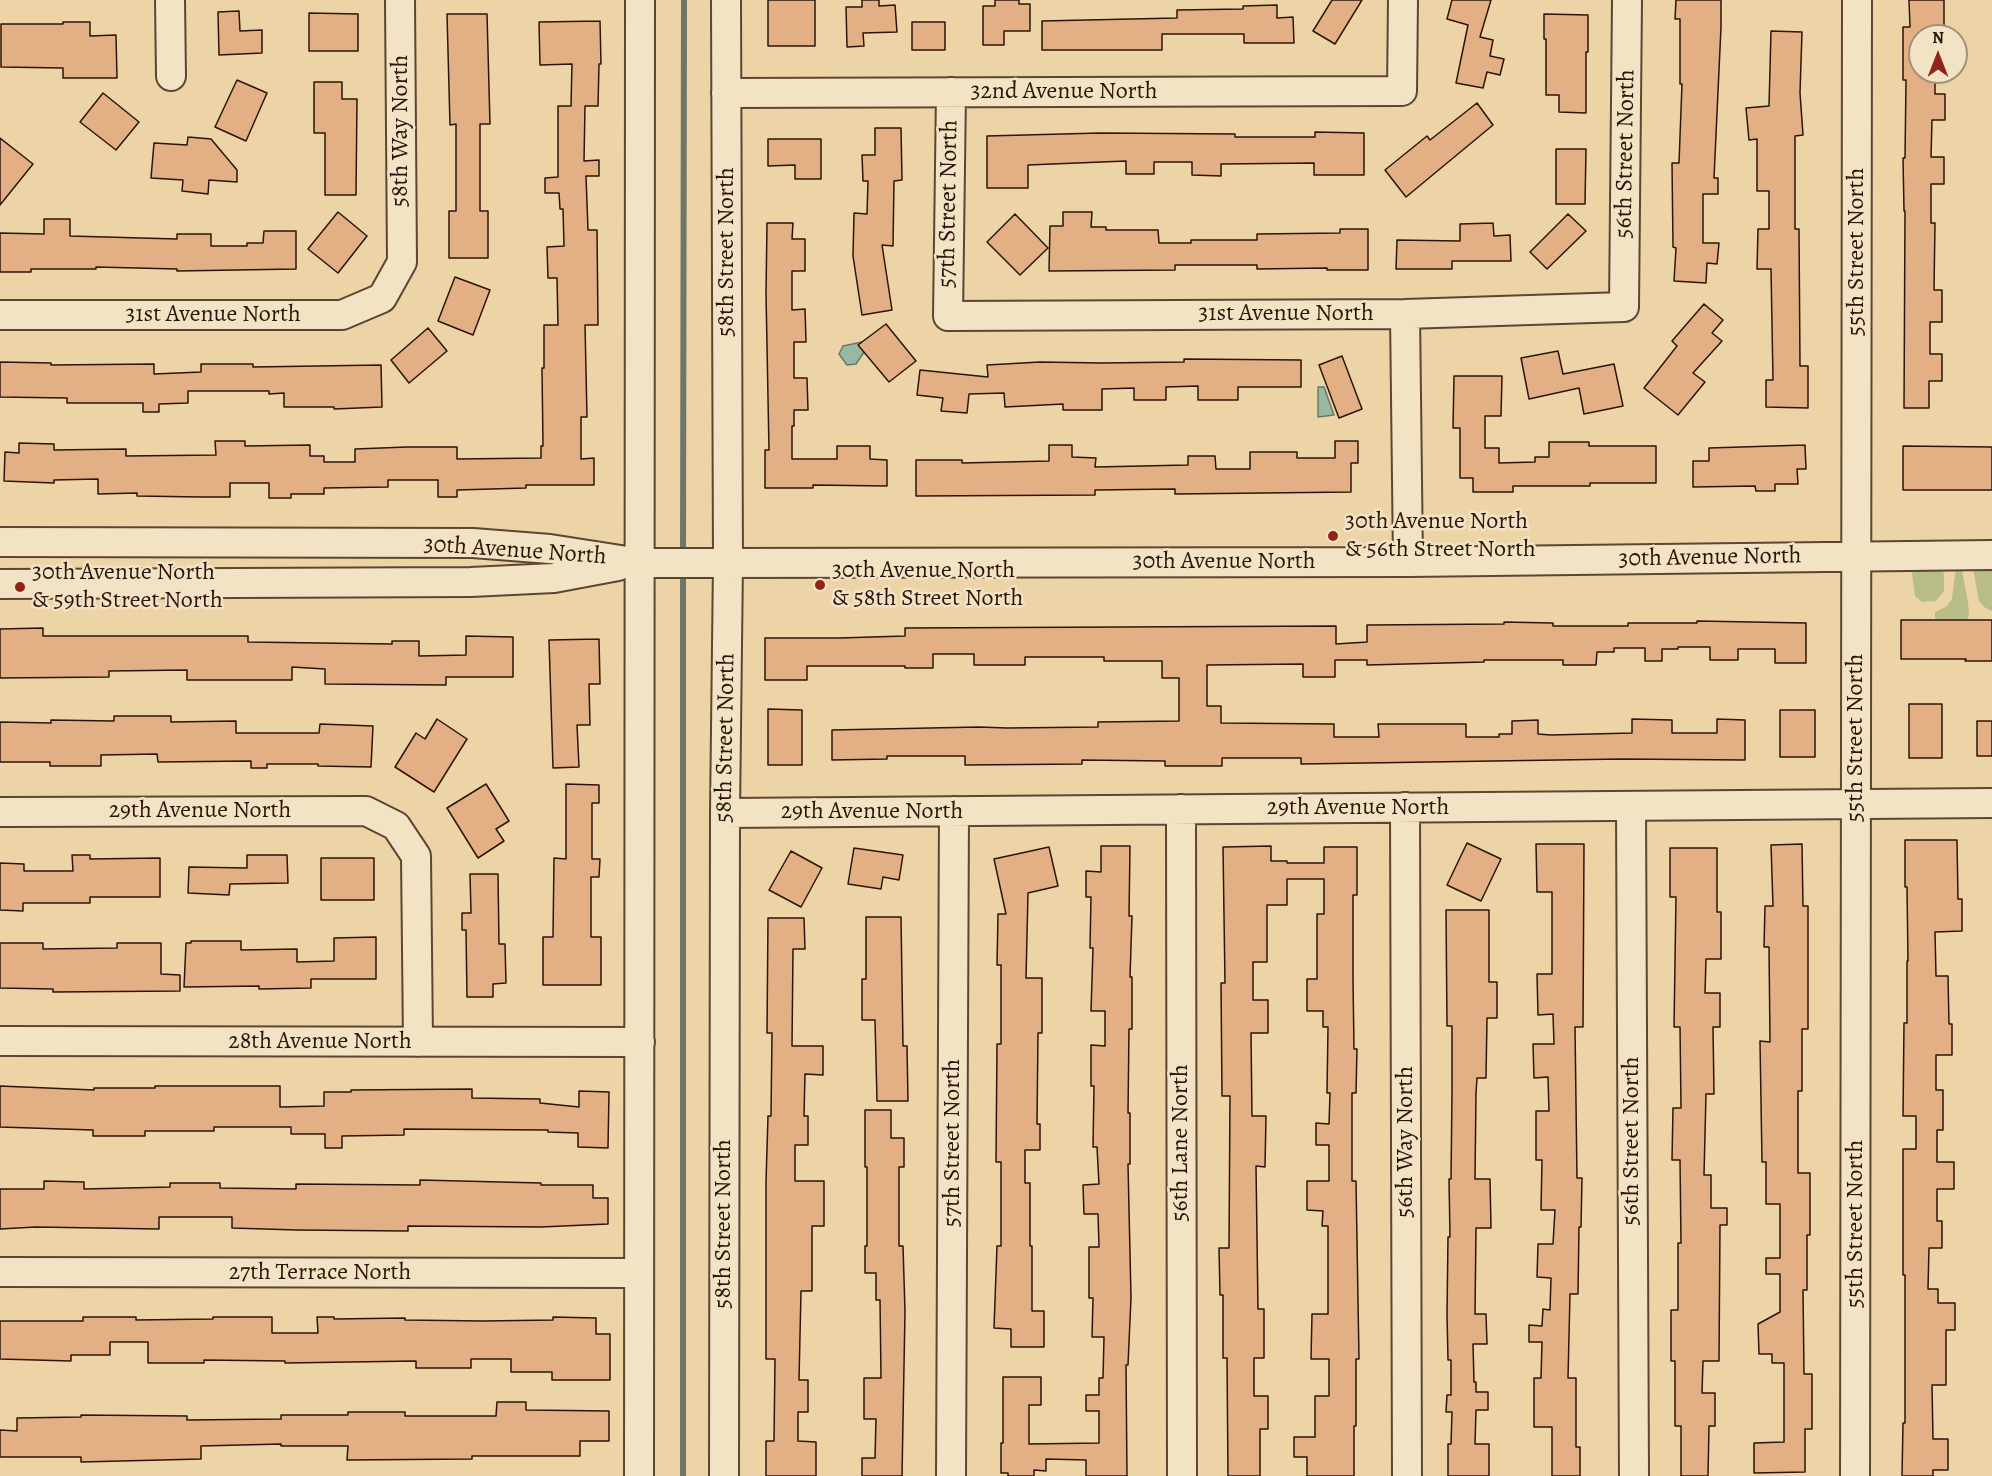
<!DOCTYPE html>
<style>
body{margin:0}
#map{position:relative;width:1992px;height:1476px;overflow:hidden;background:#ecd4a6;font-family:Alegreya,serif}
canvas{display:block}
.north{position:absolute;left:1908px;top:24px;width:60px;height:60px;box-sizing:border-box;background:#f3e3c5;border:2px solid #a3917b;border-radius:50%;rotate:0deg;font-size:16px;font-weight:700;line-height:24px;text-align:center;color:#2c150d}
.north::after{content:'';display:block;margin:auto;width:21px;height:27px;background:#8f2418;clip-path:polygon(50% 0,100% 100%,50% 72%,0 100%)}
</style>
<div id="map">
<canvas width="1992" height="1476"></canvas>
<div class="north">N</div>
</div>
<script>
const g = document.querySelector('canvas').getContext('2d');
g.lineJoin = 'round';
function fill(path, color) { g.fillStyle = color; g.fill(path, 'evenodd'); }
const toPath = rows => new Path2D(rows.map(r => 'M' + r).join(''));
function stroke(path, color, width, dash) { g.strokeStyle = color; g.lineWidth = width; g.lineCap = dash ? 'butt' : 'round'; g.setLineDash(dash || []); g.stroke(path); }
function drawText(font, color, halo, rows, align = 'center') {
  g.font = font + ' Alegreya,serif'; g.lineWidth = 5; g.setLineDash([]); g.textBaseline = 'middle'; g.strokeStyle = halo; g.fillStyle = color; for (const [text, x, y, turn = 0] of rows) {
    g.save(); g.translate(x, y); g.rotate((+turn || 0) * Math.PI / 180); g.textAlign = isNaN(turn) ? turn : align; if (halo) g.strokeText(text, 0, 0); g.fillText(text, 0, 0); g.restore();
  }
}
const green = toPath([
 [1915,568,1942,568,1944,575,1944,591,1936,601,1922,602,1915,596,1912,573],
 [1957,568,1961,568,1962,571,1968,602,1969,613,1966,630,1939,624,1939,620,1935,619,1935,612,1946,607,1952,599,1955,574],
 [1973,568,1992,569,1992,611,1984,607,1979,601]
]);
const water = toPath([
 [862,342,864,352,856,364,847,365,839,354,843,346,862,342],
 [1318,387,1324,387,1334,415,1318,417,1318,387]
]);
const stream = toPath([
 [683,554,684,0],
 [683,571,683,1476]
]);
const building = toPath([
 [768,0,815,0,815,46,768,46,768,0],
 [862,0,879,0,879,6,895,5,897,32,863,33,864,46,847,47,846,7,862,7,862,0],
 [995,0,1019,0,1019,4,1030,4,1030,31,1004,31,1004,45,983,45,983,6,995,6,995,0],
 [1332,0,1362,0,1335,44,1313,31,1332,0],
 [1452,0,1491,0,1480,37,1493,40,1490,56,1504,59,1500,75,1487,72,1483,88,1456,83,1468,25,1447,19,1452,0],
 [1676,0,1721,0,1721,27,1714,178,1718,178,1718,194,1703,194,1703,243,1719,243,1717,264,1707,263,1706,283,1674,281,1676,248,1673,247,1672,163,1679,163,1682,84,1680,84,1680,19,1675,19,1676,0],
 [1909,0,1944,0,1944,36,1920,36,1920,72,1935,72,1935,94,1945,94,1945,120,1932,120,1931,157,1944,157,1944,184,1931,184,1931,223,1935,223,1934,290,1942,290,1942,322,1930,322,1930,354,1942,354,1942,381,1929,381,1929,408,1904,408,1905,211,1904,211,1903,158,1905,158,1906,80,1903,80,1903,27,1910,27,1909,0],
 [1277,5,1277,18,1293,17,1294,43,1244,43,1244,34,1162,34,1162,50,1042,50,1042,21,1177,18,1177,10,1243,9,1243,6,1277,5],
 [239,11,240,31,262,30,262,53,219,55,218,12,239,11],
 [309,13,358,14,358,51,309,51,309,13],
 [447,14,487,14,490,124,480,124,480,211,488,211,488,258,449,258,449,211,456,211,456,124,450,125,447,14],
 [1544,14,1588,15,1588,52,1586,52,1586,113,1559,112,1559,95,1546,95,1546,39,1544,39,1544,14],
 [600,21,601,64,599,64,598,106,585,106,584,161,599,160,599,176,586,176,588,230,597,230,598,325,585,325,587,417,581,417,581,459,594,458,594,485,526,485,526,488,457,490,457,497,438,497,438,480,388,480,388,487,324,488,324,494,291,494,291,498,269,498,269,483,230,483,230,497,201,497,137,496,137,493,98,494,98,479,54,480,54,483,4,481,5,452,19,453,19,443,54,444,54,450,126,449,126,456,216,455,215,441,245,441,245,446,310,445,310,456,324,456,324,462,355,462,355,449,407,447,457,447,457,459,541,458,541,446,543,446,542,368,544,368,544,325,558,325,557,278,548,278,547,247,564,246,563,209,560,209,559,193,545,193,545,178,558,177,558,106,571,106,572,64,540,65,539,22,600,21],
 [63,22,90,22,90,36,116,35,117,78,63,78,63,68,1,67,1,24,63,24,63,22],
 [912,22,945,22,945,50,912,50,912,22],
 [1771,31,1802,32,1800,93,1803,135,1795,136,1795,229,1799,229,1800,366,1808,366,1808,408,1766,407,1766,380,1773,380,1771,269,1757,269,1758,229,1769,229,1769,191,1757,191,1757,139,1749,140,1746,108,1769,106,1771,31],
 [237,80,267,93,246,141,215,127,237,80],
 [314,82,342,82,342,99,357,99,356,195,325,195,325,133,314,133,314,82],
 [103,93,139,122,116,150,80,122,103,93],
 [1477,103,1493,125,1406,197,1385,170,1427,136,1430,140,1477,103],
 [875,128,901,128,902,180,894,181,893,246,882,245,892,310,862,315,853,256,854,213,867,214,868,181,863,181,862,155,875,155,875,128],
 [1315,132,1364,133,1364,175,1314,175,1314,163,1221,164,1221,176,1192,175,1192,162,1154,162,1154,174,1126,174,1126,161,1028,165,1028,188,987,188,987,136,1100,133,1235,134,1235,137,1315,137,1315,132],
 [188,137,211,139,237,170,237,182,209,180,208,194,182,191,183,180,151,178,154,143,187,145,188,137],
 [0,138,33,164,0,205,0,138],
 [768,139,821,139,821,179,795,179,795,165,768,166,768,139],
 [1556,149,1586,149,1585,204,1556,204,1556,149],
 [338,212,367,236,338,273,308,249,338,212],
 [1063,212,1092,212,1091,227,1106,227,1106,230,1158,230,1159,243,1191,243,1191,240,1257,240,1257,234,1340,233,1340,229,1368,229,1368,270,1327,270,1327,268,1257,269,1257,265,1175,265,1175,270,1049,271,1050,226,1063,226,1063,212],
 [1015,214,1048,248,1020,275,987,242,1015,214],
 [1568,214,1586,231,1547,269,1530,252,1568,214],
 [44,219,70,219,70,236,177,239,177,234,211,234,211,246,247,246,247,243,263,243,264,231,296,231,296,269,177,271,177,269,96,267,96,269,31,269,31,272,0,272,0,233,44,234,44,219],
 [767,223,793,223,792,239,805,239,805,271,792,271,792,310,805,309,806,342,794,342,794,378,807,378,808,410,794,410,794,426,792,426,792,459,837,459,837,446,870,446,870,459,887,460,887,486,813,485,813,488,765,488,765,450,769,450,766,294,767,223],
 [1493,223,1494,236,1510,235,1511,261,1452,261,1452,269,1396,269,1397,240,1460,241,1460,224,1493,223],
 [455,277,490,290,473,335,438,321,455,277],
 [1704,304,1723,320,1712,333,1722,341,1693,373,1705,382,1678,415,1644,388,1677,346,1672,341,1704,304],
 [886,324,916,361,889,382,858,345,886,324],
 [428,328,447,351,409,383,391,360,428,328],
 [1558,351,1563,374,1614,364,1623,406,1584,414,1579,388,1529,399,1521,358,1558,351],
 [1342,356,1362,409,1339,418,1319,365,1342,356],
 [1184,359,1301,360,1301,387,1238,387,1238,400,1198,400,1198,386,1166,387,1166,400,1134,400,1134,388,1102,389,1102,410,1063,410,1063,404,1005,407,1004,393,969,394,967,413,941,411,943,398,917,395,920,370,988,377,987,365,1040,362,1102,363,1184,362,1184,359],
 [0,362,51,363,51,365,154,364,154,374,201,372,201,364,253,364,253,367,381,365,382,407,334,409,334,407,284,407,284,393,269,394,269,391,188,391,188,403,159,404,159,412,143,412,143,403,67,403,67,398,0,397,0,362],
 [1454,376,1502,376,1501,416,1485,416,1485,448,1499,448,1499,463,1535,462,1535,457,1549,457,1549,442,1589,442,1589,446,1656,446,1656,483,1590,483,1590,486,1513,486,1513,492,1473,492,1473,478,1460,478,1460,428,1453,428,1454,376],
 [1335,441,1358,441,1358,463,1351,463,1351,492,1175,494,1175,489,1095,490,1095,495,916,496,916,460,962,460,962,463,1049,461,1049,445,1072,445,1072,457,1096,458,1095,467,1188,465,1188,456,1215,456,1216,469,1250,469,1250,452,1297,452,1297,458,1335,458,1335,441],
 [1805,445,1806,469,1797,469,1798,484,1775,484,1775,491,1756,491,1755,486,1693,487,1693,461,1709,461,1709,448,1805,445],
 [1903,446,1992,447,1992,490,1903,490,1903,446],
 [1901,620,1992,620,1992,661,1965,661,1966,659,1901,659,1901,620],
 [1697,621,1806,623,1806,663,1775,663,1775,649,1738,649,1738,660,1710,660,1710,647,1678,647,1678,649,1662,649,1662,661,1645,661,1645,648,1614,648,1614,652,1597,652,1596,665,1563,665,1563,660,1484,660,1484,662,1367,665,1367,660,1335,660,1335,677,1303,677,1303,664,1207,665,1207,706,1221,706,1221,723,1334,724,1334,737,1379,737,1378,724,1466,724,1466,737,1499,737,1499,734,1512,734,1512,721,1538,720,1538,734,1551,735,1632,733,1632,719,1672,720,1672,733,1717,733,1717,719,1745,720,1745,760,1622,759,1301,764,1301,758,1222,758,1222,766,1165,766,1165,761,1082,760,1082,764,965,765,965,756,887,756,887,759,832,760,832,730,979,727,1007,728,1098,727,1098,722,1179,721,1179,678,1162,678,1162,661,1104,661,1104,657,1025,657,1025,665,974,665,974,654,933,654,933,668,905,668,905,666,807,666,807,680,765,680,765,638,839,638,905,636,905,628,1336,626,1336,644,1367,642,1367,625,1504,624,1504,622,1553,623,1553,626,1628,626,1628,623,1697,623,1697,621],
 [43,628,43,636,248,636,248,642,392,644,392,641,419,641,419,656,466,655,466,636,513,637,513,677,446,677,446,685,325,684,325,669,292,667,292,680,187,680,187,670,109,671,109,677,0,678,0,629,43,628],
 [599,639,600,684,589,684,590,725,577,725,579,767,553,768,549,640,599,639],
 [1909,704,1942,704,1942,758,1909,758,1909,704],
 [768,709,802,710,802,765,768,765,768,709],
 [1780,710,1815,710,1815,757,1780,757,1780,710],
 [114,716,171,716,171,722,236,721,236,733,319,733,320,724,373,726,371,767,318,766,318,764,267,764,267,768,251,768,251,761,158,762,157,754,101,755,101,766,50,766,50,762,0,762,0,722,51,723,51,720,114,721,114,716],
 [437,719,467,739,434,792,395,767,416,733,425,739,437,719],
 [1977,721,1992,721,1992,756,1977,756,1977,721],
 [486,784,509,821,496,829,504,841,478,858,447,808,486,784],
 [566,784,599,785,599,803,592,803,592,859,600,859,599,877,591,877,591,937,601,937,601,985,543,985,543,937,553,937,554,858,566,859,566,784],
 [1905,840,1957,840,1958,899,1962,899,1962,931,1935,932,1936,976,1948,976,1949,1024,1952,1024,1952,1055,1936,1055,1936,1090,1943,1090,1943,1130,1937,1130,1937,1162,1954,1162,1954,1189,1937,1189,1937,1221,1942,1221,1942,1248,1929,1248,1928,1289,1938,1289,1938,1303,1955,1303,1955,1330,1946,1330,1946,1385,1932,1385,1933,1439,1948,1439,1948,1470,1933,1470,1933,1476,1902,1476,1903,1423,1905,1423,1905,1275,1903,1275,1903,1149,1916,1149,1916,1116,1903,1116,1904,1023,1907,1023,1907,961,1908,961,1907,887,1905,887,1905,840],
 [1467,843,1501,859,1481,901,1447,885,1467,843],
 [1536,844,1584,844,1583,1027,1575,1027,1577,1178,1582,1178,1581,1227,1579,1227,1578,1294,1570,1294,1568,1378,1576,1378,1576,1447,1580,1447,1580,1476,1552,1476,1552,1427,1534,1427,1534,1378,1541,1378,1542,1342,1529,1342,1529,1325,1542,1326,1543,1309,1550,1310,1551,1278,1537,1277,1538,1244,1553,1244,1555,1210,1541,1210,1542,1160,1536,1160,1536,1111,1549,1111,1548,1077,1534,1078,1533,1044,1554,1044,1553,1014,1538,1015,1537,974,1552,974,1552,892,1537,892,1536,844],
 [1802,844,1803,906,1808,906,1808,1029,1802,1029,1802,1091,1798,1091,1798,1173,1810,1173,1810,1235,1807,1235,1807,1290,1803,1290,1804,1374,1812,1374,1812,1429,1805,1429,1805,1472,1754,1473,1754,1443,1784,1442,1784,1363,1772,1363,1772,1354,1759,1354,1758,1324,1780,1312,1780,1274,1766,1274,1766,1258,1780,1258,1780,1204,1766,1204,1766,1162,1762,1162,1760,1041,1770,1042,1769,947,1764,947,1765,906,1773,906,1771,845,1802,844],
 [1101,846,1130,846,1129,916,1132,916,1130,977,1132,977,1132,1029,1129,1029,1128,1113,1130,1113,1130,1164,1128,1164,1131,1298,1128,1365,1126,1365,1127,1476,1086,1476,1086,1460,1046,1459,1046,1471,1034,1470,1034,1476,1008,1476,1008,1473,1001,1473,1001,1443,1003,1443,1003,1377,1041,1377,1041,1405,1029,1405,1029,1444,1099,1443,1099,1411,1086,1411,1086,1395,1099,1395,1099,1378,1103,1378,1104,1337,1092,1337,1093,1298,1089,1298,1089,1247,1099,1247,1098,1214,1084,1214,1083,1185,1099,1184,1097,1147,1093,1147,1094,1086,1091,1086,1091,1045,1105,1046,1105,1011,1091,1011,1093,948,1090,948,1091,897,1086,897,1086,871,1101,872,1101,846],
 [1271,846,1271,861,1287,861,1287,863,1324,863,1324,847,1357,847,1357,895,1353,895,1353,979,1354,1049,1357,1049,1356,1093,1352,1093,1352,1181,1356,1181,1359,1359,1356,1359,1356,1426,1354,1426,1354,1476,1307,1476,1307,1457,1294,1457,1294,1437,1315,1437,1315,1396,1329,1396,1329,1359,1311,1359,1312,1314,1328,1314,1328,1226,1322,1226,1323,1211,1307,1210,1307,1181,1329,1181,1329,1145,1316,1145,1316,1123,1329,1124,1330,1093,1327,1093,1328,1027,1323,1027,1323,1011,1307,1011,1307,979,1317,979,1317,914,1324,914,1324,879,1287,879,1287,905,1267,905,1267,962,1253,962,1253,1000,1268,1000,1268,1033,1251,1033,1252,1116,1266,1116,1265,1167,1256,1166,1258,1309,1264,1309,1264,1358,1254,1358,1254,1396,1268,1396,1268,1429,1260,1429,1260,1476,1228,1476,1227,1358,1223,1358,1223,1295,1220,1295,1219,1248,1229,1248,1230,1096,1222,1096,1221,983,1225,983,1223,847,1271,846],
 [1049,847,1058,886,1028,893,1026,978,1042,978,1042,1033,1038,1033,1037,1124,1040,1124,1040,1150,1025,1150,1025,1183,1030,1183,1030,1246,1032,1246,1032,1311,1044,1311,1044,1347,1011,1347,1011,1329,994,1328,997,1246,1001,1246,1001,1162,996,1162,997,1044,1001,1044,1001,965,997,965,998,914,1006,914,994,859,1049,847],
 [854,848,903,855,899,880,883,877,881,889,848,884,854,848],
 [1670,848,1717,848,1717,912,1721,912,1721,959,1706,959,1705,993,1720,993,1720,1027,1713,1027,1714,1094,1706,1094,1704,1175,1711,1175,1711,1208,1727,1208,1727,1225,1720,1225,1719,1361,1703,1361,1702,1393,1715,1393,1715,1426,1709,1426,1708,1476,1681,1476,1681,1426,1675,1426,1675,1361,1671,1361,1671,1310,1678,1310,1678,1243,1681,1243,1680,1160,1672,1160,1673,1108,1681,1108,1680,1027,1674,1027,1676,897,1670,897,1670,848],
 [791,851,822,868,801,907,769,890,791,851],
 [72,855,90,855,90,859,160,858,160,897,90,897,90,903,23,903,23,911,0,910,0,863,24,864,24,871,73,871,72,855],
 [247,855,287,855,288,883,230,884,229,895,188,893,189,867,247,868,247,855],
 [321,858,374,858,374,900,321,900,321,858],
 [470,874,498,874,499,944,505,944,506,983,493,984,493,997,467,997,466,930,462,930,462,913,471,913,470,874],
 [1446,910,1489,910,1489,982,1497,982,1497,1018,1487,1018,1486,1078,1477,1078,1476,1093,1475,1179,1490,1179,1491,1228,1476,1228,1475,1314,1486,1314,1487,1344,1473,1344,1474,1382,1476,1382,1476,1392,1488,1392,1488,1410,1476,1410,1475,1444,1489,1444,1489,1476,1448,1476,1448,1444,1451,1444,1452,1412,1446,1412,1447,1395,1451,1395,1451,1360,1448,1360,1447,1314,1448,1237,1450,1237,1449,1179,1451,1179,1452,1092,1452,1026,1447,1026,1446,910],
 [866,917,901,917,903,1046,907,1046,908,1101,877,1101,875,1020,862,1020,862,979,866,979,866,917],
 [768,918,804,918,805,949,793,949,792,1046,823,1046,823,1075,805,1074,804,1116,808,1116,808,1145,795,1145,795,1181,824,1181,824,1226,812,1226,812,1291,801,1291,799,1380,808,1380,808,1412,798,1412,798,1441,816,1442,816,1476,766,1476,766,1441,774,1441,775,1359,766,1359,766,1182,768,1116,771,1116,772,1033,767,1033,768,918],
 [376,937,376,979,311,979,311,988,259,989,259,986,184,987,186,943,191,943,191,941,241,941,241,950,297,949,297,962,334,961,334,938,376,937],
 [0,943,43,943,43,949,117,948,117,943,161,943,161,974,180,975,180,991,53,992,53,989,0,988,0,943],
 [0,1086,94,1090,94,1088,155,1088,155,1086,280,1086,280,1107,324,1106,324,1092,351,1092,351,1090,472,1089,472,1098,540,1099,540,1103,579,1107,579,1091,609,1092,608,1148,578,1147,578,1133,548,1132,548,1130,404,1129,404,1135,342,1136,342,1148,325,1148,325,1134,291,1134,291,1127,214,1127,214,1131,145,1131,145,1136,93,1136,93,1130,0,1127,0,1086],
 [865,1110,891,1110,891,1138,904,1138,904,1167,899,1167,899,1246,903,1246,905,1311,902,1476,862,1476,862,1458,875,1458,876,1419,864,1419,864,1378,881,1378,880,1300,876,1300,876,1273,865,1273,865,1246,867,1246,867,1167,865,1167,865,1110],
 [420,1180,541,1183,541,1185,593,1185,593,1198,608,1198,608,1224,541,1227,408,1226,408,1231,297,1230,232,1228,232,1217,159,1217,159,1229,36,1227,0,1229,0,1189,44,1189,44,1181,84,1182,84,1189,170,1187,170,1183,220,1183,220,1188,296,1189,296,1184,420,1185,420,1180],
 [83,1317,136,1317,136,1320,213,1319,213,1317,272,1317,272,1333,318,1333,317,1317,334,1317,334,1319,405,1318,405,1320,483,1321,553,1320,553,1317,596,1318,596,1334,610,1334,610,1380,552,1380,552,1372,511,1372,511,1359,471,1359,471,1368,416,1368,416,1361,285,1363,285,1361,204,1360,204,1363,148,1363,148,1342,110,1342,110,1355,71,1355,71,1361,0,1359,0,1321,83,1321,83,1317],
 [497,1402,526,1402,526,1410,609,1411,609,1441,580,1441,580,1456,472,1456,472,1459,347,1460,348,1446,281,1446,281,1444,201,1446,201,1459,81,1462,81,1457,0,1457,0,1430,17,1431,17,1418,81,1417,81,1415,187,1416,187,1420,281,1419,281,1415,348,1415,348,1412,405,1412,405,1416,496,1416,497,1402]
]);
const minor = toPath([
 [170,0,171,76],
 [951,92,948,316,1405,314,1624,307,1627,0],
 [726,93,1402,91,1403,0],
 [1405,314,1408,562],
 [0,315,342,315,382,298,402,262,400,0],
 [0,542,473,543,550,549,640,563,708,563,1408,562,1992,555],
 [0,584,471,582,554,578,618,566],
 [1631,806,1634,1476],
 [1405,807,1407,1476],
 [1181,809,1182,1476],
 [0,812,366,811,396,826,416,856,418,1042],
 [725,813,1992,803],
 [0,1041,640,1042],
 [0,1272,639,1273],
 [639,1476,640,0],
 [724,1476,725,813,728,563,726,0],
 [951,1476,954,811],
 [1855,1476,1857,0]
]);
const markers = [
 [1333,536,6,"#8f2418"],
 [820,585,6,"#8f2418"],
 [20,587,6,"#8f2418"]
];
const streetNames = [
 ["32nd Avenue North",1064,92],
 ["58th Way North",401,131,-90],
 ["56th Street North",1626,154,-89],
 ["57th Street North",949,204,-89],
 ["58th Street North",727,252,-90],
 ["55th Street North",1857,252,-90],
 ["31st Avenue North",1286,314],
 ["31st Avenue North",213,315],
 ["30th Avenue North",515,551,4],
 ["30th Avenue North",1710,558,-1],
 ["30th Avenue North",1224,562],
 ["58th Street North",726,738,-89],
 ["55th Street North",1856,738,-90],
 ["29th Avenue North",1358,808],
 ["29th Avenue North",200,811],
 ["29th Avenue North",872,812],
 ["28th Avenue North",320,1042],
 ["56th Street North",1632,1141,-90],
 ["56th Way North",1406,1142,-90],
 ["57th Street North",953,1143,-90],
 ["56th Lane North",1181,1143,-90],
 ["58th Street North",724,1224,-90],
 ["55th Street North",1856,1224,-90],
 ["27th Terrace North",320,1273]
];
const poiNames = [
 ["30th Avenue North",1345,522],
 ["& 56th Street North",1345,550],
 ["30th Avenue North",832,571],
 ["& 58th Street North",832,599],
 ["30th Avenue North",32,573],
 ["& 59th Street North",32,601]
];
fill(green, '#b8bd87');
fill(water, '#99b8a3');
stroke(water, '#6d7767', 1.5);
stroke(stream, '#6d7767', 6);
fill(building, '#e3af85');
stroke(building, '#2c150d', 1.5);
stroke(minor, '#5c4533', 32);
stroke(minor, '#f3e3c5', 28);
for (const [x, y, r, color] of markers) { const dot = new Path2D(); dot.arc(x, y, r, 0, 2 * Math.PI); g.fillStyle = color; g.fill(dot); stroke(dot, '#f3e3c5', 2); }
drawText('24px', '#2c150d', '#f3e3c5', streetNames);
drawText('24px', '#2c150d', '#f3e3c5', poiNames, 'left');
</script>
